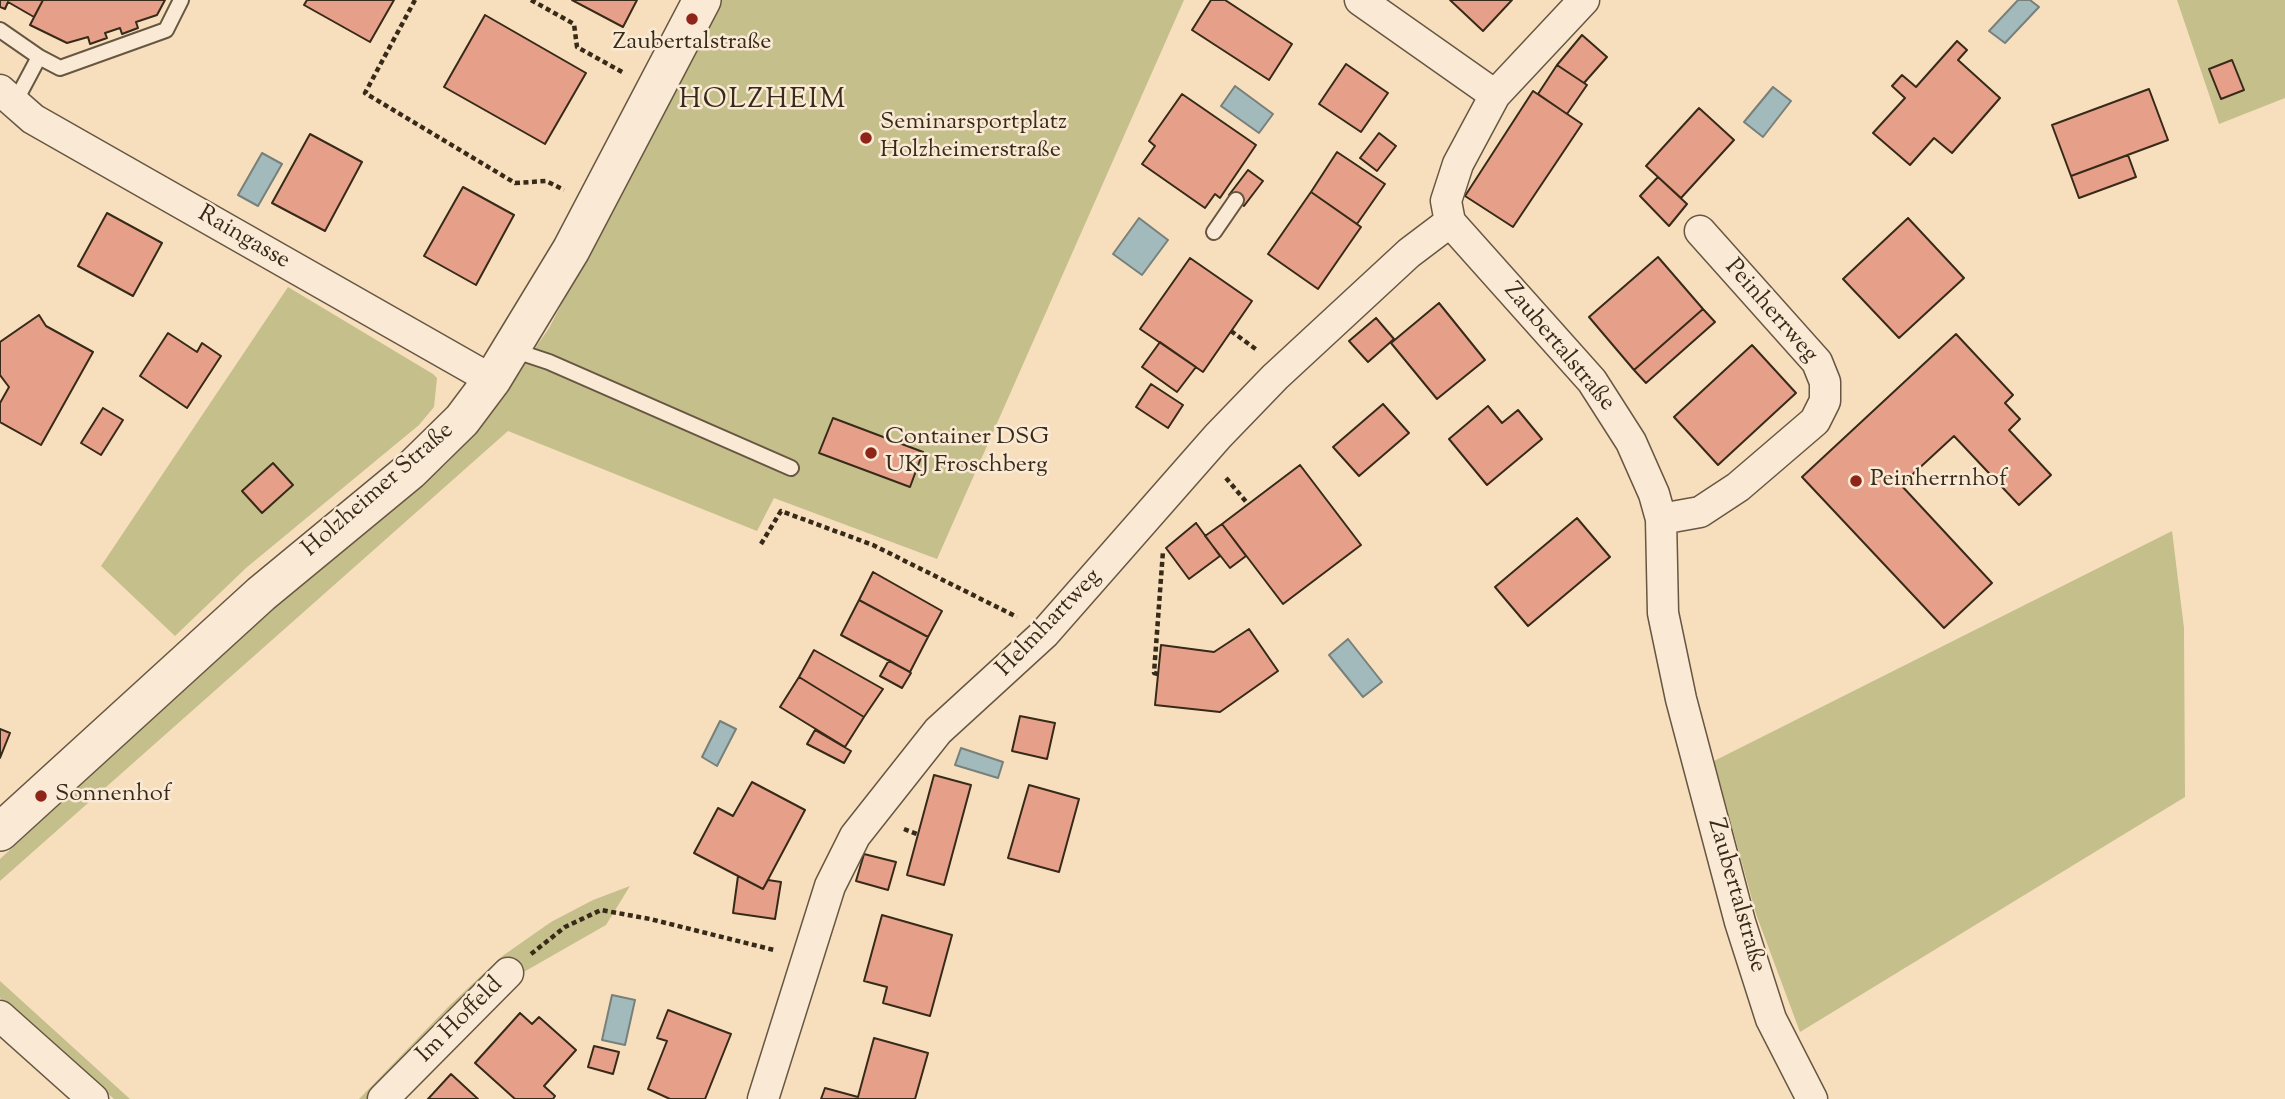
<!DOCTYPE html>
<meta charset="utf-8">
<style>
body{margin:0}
canvas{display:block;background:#f7dfbe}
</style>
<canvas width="2285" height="1099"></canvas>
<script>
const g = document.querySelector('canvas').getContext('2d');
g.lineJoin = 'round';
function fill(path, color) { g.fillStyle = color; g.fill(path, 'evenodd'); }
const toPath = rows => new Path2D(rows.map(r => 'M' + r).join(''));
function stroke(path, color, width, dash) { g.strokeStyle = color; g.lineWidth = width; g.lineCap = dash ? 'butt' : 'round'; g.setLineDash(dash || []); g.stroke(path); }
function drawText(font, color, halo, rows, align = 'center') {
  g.font = font + ' "Sorts Mill Goudy",serif'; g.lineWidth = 5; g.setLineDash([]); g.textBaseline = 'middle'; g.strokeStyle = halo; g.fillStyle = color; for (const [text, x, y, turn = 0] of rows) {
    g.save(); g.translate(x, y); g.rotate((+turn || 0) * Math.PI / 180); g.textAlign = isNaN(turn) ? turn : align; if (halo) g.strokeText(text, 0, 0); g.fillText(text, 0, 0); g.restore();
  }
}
const green = toPath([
 [722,0,1184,0,937,559,774,498,757,531,508,431,0,881,0,859,259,621,445,465,483,424,549,328],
 [2177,0,2285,0,2285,98,2219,124],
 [288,287,433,374,437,378,434,407,419,425,246,568,175,636,101,566],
 [2172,531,2184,628,2185,797,1800,1032,1756,914,1714,761],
 [630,886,606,925,522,973,508,957,374,1099,359,1099,450,1005,501,957,551,922,593,900],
 [0,981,130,1099,114,1099,0,998]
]);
const water = toPath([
 [2018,0,2030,0,2039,7,2005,43,1989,31,2018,0],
 [1235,86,1273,114,1259,133,1221,106,1235,86],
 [1773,87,1791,101,1763,137,1744,122,1773,87],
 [262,153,282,164,258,206,238,195,262,153],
 [1139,218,1168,240,1142,275,1113,254,1139,218],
 [1348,639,1382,682,1363,697,1329,655,1348,639],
 [720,721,736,729,717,766,702,757,720,721],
 [961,748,1003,762,998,778,955,765,961,748],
 [612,995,635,1000,625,1045,602,1040,612,995]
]);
const building = toPath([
 [0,0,43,0,34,17,8,2,5,9,0,7,0,0],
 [43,0,165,0,157,15,136,22,138,28,122,34,120,28,105,33,107,38,90,44,88,37,67,43,30,25,43,0],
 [307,0,394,0,370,42,304,5,307,0],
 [572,0,637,0,623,27,572,0],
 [1211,0,1225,0,1292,44,1269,80,1192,30,1211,0],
 [1450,0,1512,0,1483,31,1450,0],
 [485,15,586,73,545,144,444,87,485,15],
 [1582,35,1607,57,1584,83,1557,65,1582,35],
 [1957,41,1967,50,1958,60,2000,98,1952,153,1934,138,1910,165,1873,133,1905,98,1892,86,1902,75,1916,87,1957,41],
 [2232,60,2244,90,2221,99,2209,69,2232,60],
 [1346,64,1388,93,1361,132,1319,104,1346,64],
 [1557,65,1587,85,1567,114,1538,94,1557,65],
 [2149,89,2168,140,2071,176,2052,125,2149,89],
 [1533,91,1582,124,1513,227,1465,196,1533,91],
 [1182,94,1256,145,1220,198,1215,194,1205,208,1142,164,1155,146,1149,141,1182,94],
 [1699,108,1734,140,1681,198,1646,166,1699,108],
 [1379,133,1396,146,1377,171,1360,158,1379,133],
 [310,134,362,162,325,231,272,203,310,134],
 [1337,152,1385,184,1357,224,1311,192,1337,152],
 [2128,155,2136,177,2079,198,2071,176,2128,155],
 [1248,170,1263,181,1244,206,1229,195,1248,170],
 [1658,177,1687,204,1669,226,1640,196,1658,177],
 [463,187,514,215,476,285,424,256,463,187],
 [1311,192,1361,227,1318,289,1268,254,1311,192],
 [107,213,162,243,133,296,78,266,107,213],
 [1908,218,1964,278,1899,338,1843,279,1908,218],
 [1658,257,1703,309,1634,370,1589,317,1658,257],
 [1190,258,1252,301,1203,372,1140,329,1190,258],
 [1439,303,1485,360,1437,399,1391,343,1439,303],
 [1703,309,1715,322,1646,383,1634,370,1703,309],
 [39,315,46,326,93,352,41,445,0,422,0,403,9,387,0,375,0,342,39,315],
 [1376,318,1394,339,1368,362,1349,341,1376,318],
 [168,333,197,352,202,343,221,356,187,408,140,376,168,333],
 [1956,334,2013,395,2005,403,2020,419,2009,430,2051,475,2019,505,1954,436,1901,485,1992,583,1944,628,1802,477,1956,334],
 [1160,342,1196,367,1177,392,1142,367,1160,342],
 [1752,345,1796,393,1718,465,1674,417,1752,345],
 [1151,384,1183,405,1168,428,1136,407,1151,384],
 [1383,404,1409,433,1359,476,1333,447,1383,404],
 [1488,406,1502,423,1518,410,1542,439,1487,485,1449,439,1488,406],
 [103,408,123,420,101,455,81,443,103,408],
 [833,418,923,452,910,487,819,453,833,418],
 [273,463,293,485,262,513,242,491,273,463],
 [1300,465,1361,545,1283,604,1222,524,1300,465],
 [1577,518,1610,557,1528,626,1495,587,1577,518],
 [1196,523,1220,556,1189,579,1166,548,1196,523],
 [1222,524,1246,556,1230,568,1205,536,1222,524],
 [873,572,942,611,928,637,859,600,873,572],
 [859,600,928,637,910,672,841,635,859,600],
 [1249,629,1278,671,1220,712,1155,705,1161,645,1214,652,1249,629],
 [814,650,883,689,864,717,799,677,814,650],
 [889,660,911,673,902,688,880,676,889,660],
 [799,677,864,717,845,747,780,707,799,677],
 [1020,716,1055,723,1047,759,1012,751,1020,716],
 [0,729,10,733,0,758,0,729],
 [815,730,851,751,844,763,807,744,815,730],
 [934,775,971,785,944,885,907,875,934,775],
 [752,782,805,810,763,889,694,853,718,808,733,816,752,782],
 [1029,785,1079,799,1059,872,1008,858,1029,785],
 [864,854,896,862,888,890,856,881,864,854],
 [738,876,763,889,768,880,781,882,775,919,733,913,738,876],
 [882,915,952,935,930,1016,883,1003,887,987,864,981,882,915],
 [668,1010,731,1034,705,1099,670,1099,648,1089,667,1041,657,1038,668,1010],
 [520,1013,532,1024,539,1017,576,1050,544,1086,555,1096,553,1099,515,1099,475,1063,520,1013],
 [874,1038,928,1053,915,1099,821,1099,825,1088,858,1097,874,1038],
 [594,1046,619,1052,613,1074,588,1067,594,1046],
 [451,1074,478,1099,428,1099,451,1074]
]);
const path = toPath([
 [415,0,365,93,515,183,546,181,564,190],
 [531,0,574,24,577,47,624,73],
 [1231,331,1257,350],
 [1226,478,1248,504],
 [761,544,781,511,873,545,1017,617],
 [1158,674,1154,673,1163,551],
 [904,829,917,834],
 [531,954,565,927,601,910,650,919,774,950]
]);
const service = toPath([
 [0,30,39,57],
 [14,104,39,57,60,68,166,30,181,0],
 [1214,232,1236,200],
 [513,350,549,362,791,468]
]);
const minor = toPath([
 [1360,0,1495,95],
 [1584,0,1495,95,1458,164,1446,201,1450,222,1592,381,1631,442,1654,494,1661,519,1663,613,1681,699,1740,922,1771,1019,1812,1099],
 [0,90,33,119,492,380],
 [1661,519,1700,512,1738,487,1815,421,1825,401,1825,382,1817,362,1700,231],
 [0,1016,93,1099],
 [383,1099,508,973],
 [763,1099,830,886,855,836,870,817,938,731,1044,634,1218,436,1275,377,1409,253,1450,222]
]);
const tertiary = toPath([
 [0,832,261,594,410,471,462,420,492,380,571,250,702,0]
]);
const markers = [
 [692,19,7,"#8f2418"],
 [866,138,7,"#8f2418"],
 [871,453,7,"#8f2418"],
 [1856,481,7,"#8f2418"],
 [41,796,7,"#8f2418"]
];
const poiNames = [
 ["Zaubertalstraße",692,44,"center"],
 ["Seminarsportplatz",880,124],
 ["Holzheimerstraße",880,152],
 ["Container DSG",885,439],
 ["UKJ Froschberg",885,467],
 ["Peinherrnhof",1870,481],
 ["Sonnenhof",55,796]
];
const streetNames = [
 ["Raingasse",243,239,30],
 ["Peinherrweg",1770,312,49],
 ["Zaubertalstraße",1558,348,50],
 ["Holzheimer Straße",379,491,-41],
 ["Helmhartweg",1050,624,-46],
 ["Zaubertalstraße",1735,896,74],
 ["Im Hoffeld",461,1021,-45]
];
const quarterNames = [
 ["HOLZHEIM",763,102]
];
fill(green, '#c5bf8c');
fill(water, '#a2babc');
stroke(water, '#77807a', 2);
fill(building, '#e6a08a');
stroke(building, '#372a18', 2);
stroke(service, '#675742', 18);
stroke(minor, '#675742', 33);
stroke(tertiary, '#675742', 40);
stroke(path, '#372a18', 4.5, [5, 3.5]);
stroke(service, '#faead5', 14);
stroke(minor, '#faead5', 30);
stroke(tertiary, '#faead5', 37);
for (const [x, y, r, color] of markers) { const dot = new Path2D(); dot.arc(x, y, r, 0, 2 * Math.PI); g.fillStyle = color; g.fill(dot); stroke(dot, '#faead5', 2.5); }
drawText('24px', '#372a18', '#faead5', poiNames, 'left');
drawText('24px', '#372a18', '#faead5', streetNames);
g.letterSpacing = '2px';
drawText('28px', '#372a18', '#faead5', quarterNames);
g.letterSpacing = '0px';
</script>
